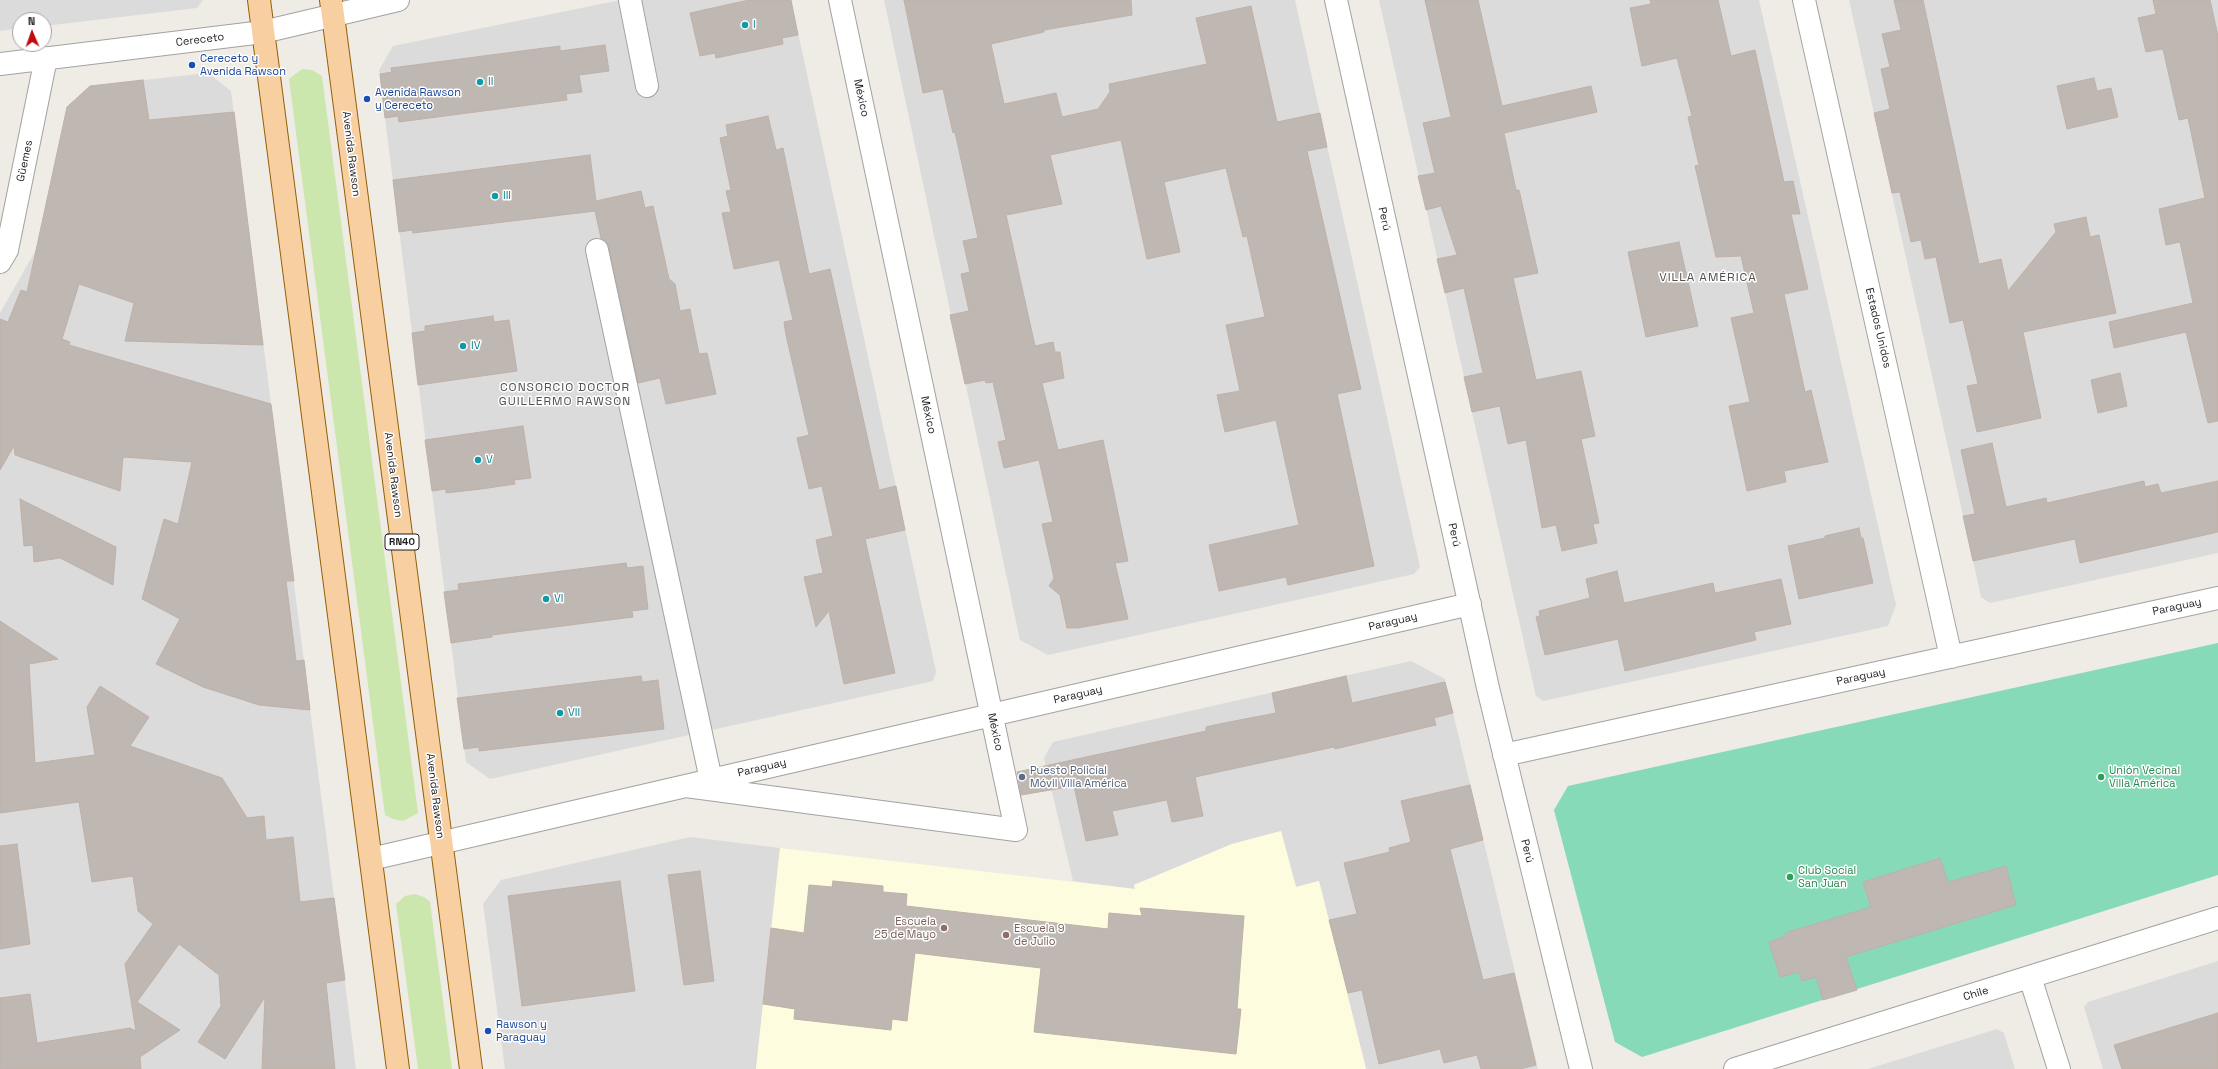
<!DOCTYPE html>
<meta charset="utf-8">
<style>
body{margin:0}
#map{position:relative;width:2218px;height:1069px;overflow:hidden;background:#efebe5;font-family:"Space Grotesk",sans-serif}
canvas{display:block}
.north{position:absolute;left:12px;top:12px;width:40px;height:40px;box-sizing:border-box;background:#fff;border:1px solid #a5a5a5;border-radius:50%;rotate:358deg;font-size:11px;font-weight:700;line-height:16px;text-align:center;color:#1e1e1e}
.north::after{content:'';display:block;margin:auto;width:14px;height:18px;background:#c30910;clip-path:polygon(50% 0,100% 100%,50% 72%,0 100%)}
</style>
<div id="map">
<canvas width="2218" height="1069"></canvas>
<div class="north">N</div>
</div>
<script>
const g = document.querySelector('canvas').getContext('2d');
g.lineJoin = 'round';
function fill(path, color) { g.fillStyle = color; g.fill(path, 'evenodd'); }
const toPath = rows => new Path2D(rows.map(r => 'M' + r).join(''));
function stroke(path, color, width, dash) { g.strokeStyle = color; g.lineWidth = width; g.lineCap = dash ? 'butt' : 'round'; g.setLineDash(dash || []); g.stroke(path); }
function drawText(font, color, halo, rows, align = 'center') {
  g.font = font + ' "Space Grotesk",sans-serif'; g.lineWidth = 3; g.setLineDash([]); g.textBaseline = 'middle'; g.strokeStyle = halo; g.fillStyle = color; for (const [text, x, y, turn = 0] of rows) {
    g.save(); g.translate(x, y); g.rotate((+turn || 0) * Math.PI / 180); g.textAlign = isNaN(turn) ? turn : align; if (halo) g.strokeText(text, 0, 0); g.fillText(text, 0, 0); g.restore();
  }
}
const residential = toPath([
 [0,0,203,0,197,8,44,26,44,20,20,20,20,28,0,31],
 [621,0,791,0,936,672,933,681,490,779,466,762,379,70,393,46],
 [884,0,1295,0,1420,567,1414,574,1048,655,1020,640],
 [1379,0,1759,0,1896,605,1888,626,1543,701,1536,696],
 [1849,0,2218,0,2218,553,1990,603,1981,597],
 [208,73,231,91,356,1069,0,1069,0,313,36,250,67,107,90,86],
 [1411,661,1445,679,1538,1069,1366,1069,1319,881,1296,887,1281,831,1232,844,1134,885,1135,889,1073,881,1044,758,1053,742],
 [690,837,780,848,756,1069,505,1069,483,904,501,880],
 [2218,961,2218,1069,2103,1069,2084,1007,2088,1002],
 [1997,1029,2004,1033,2015,1069,1868,1069]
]);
const education = toPath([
 [1281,831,1296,887,1319,881,1366,1069,756,1069,780,848,1135,889,1134,885,1232,844]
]);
const grass = toPath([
 [302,69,312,70,322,76,418,813,403,821,393,819,385,815,289,79],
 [415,894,424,897,430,902,452,1069,418,1069,396,904,405,896]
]);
const pitch = toPath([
 [2218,643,2218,875,1642,1057,1615,1042,1554,810,1568,786]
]);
const building = toPath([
 [749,0,791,0,798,35,782,38,783,44,716,58,715,53,700,56,690,13,749,0],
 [904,0,1131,0,1132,15,1044,30,1044,32,991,44,1004,104,1056,93,1062,117,1098,109,1110,92,1109,84,1207,64,1196,18,1251,6,1277,122,1320,113,1327,147,1307,151,1361,389,1337,394,1374,566,1288,585,1286,577,1219,591,1209,545,1299,525,1276,420,1225,432,1217,395,1240,391,1226,325,1265,317,1247,236,1243,237,1226,168,1164,182,1180,252,1147,259,1121,140,1050,155,1062,204,1006,215,1035,346,1053,342,1055,352,1060,352,1064,378,1042,383,1058,450,1103,440,1128,561,1115,563,1128,619,1078,628,1067,628,1060,595,1049,586,1054,578,1042,524,1053,522,1039,460,1004,468,998,442,1006,440,993,382,986,383,985,380,965,384,950,315,969,311,961,274,970,272,963,241,978,238,955,132,953,133,943,89,923,93,904,0],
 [1425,0,1478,0,1502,106,1591,86,1597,112,1504,133,1516,190,1519,190,1538,273,1513,278,1536,380,1581,371,1595,436,1581,439,1599,523,1593,524,1597,543,1562,551,1556,525,1542,528,1526,440,1508,444,1500,406,1472,412,1464,377,1483,373,1464,288,1445,293,1437,259,1457,255,1441,206,1426,210,1418,176,1435,173,1423,123,1451,117,1425,0],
 [1650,0,1718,0,1731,56,1755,50,1784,182,1793,181,1800,214,1791,214,1808,289,1784,294,1805,392,1811,390,1828,462,1784,471,1786,482,1747,491,1729,406,1750,402,1731,318,1754,313,1741,256,1716,257,1695,166,1699,165,1688,117,1692,116,1677,58,1642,66,1630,8,1651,4,1650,0],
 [1894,0,1923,0,1979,264,2001,259,2008,291,2056,232,2054,224,2086,217,2090,237,2099,235,2116,313,2023,332,2041,418,1977,432,1967,386,1978,384,1963,320,1950,323,1936,257,1925,259,1921,240,1911,242,1900,192,1892,193,1874,113,1890,109,1881,69,1890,67,1882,34,1901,30,1894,0],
 [2153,0,2210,0,2218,36,2218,421,2208,423,2186,332,2114,348,2109,322,2193,303,2180,242,2166,245,2159,209,2205,198,2188,118,2179,120,2163,49,2146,52,2138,18,2156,14,2153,0],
 [605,45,609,71,579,75,582,92,566,94,567,100,399,122,398,116,385,118,380,74,392,72,391,68,560,46,560,51,605,45],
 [2094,78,2097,91,2111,88,2118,117,2067,129,2057,86,2094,78],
 [143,80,149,120,234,112,263,345,125,341,134,303,79,284,62,339,70,342,69,345,271,404,294,581,286,581,296,661,304,660,310,710,259,705,203,687,156,664,180,619,142,599,164,519,178,524,192,462,123,457,120,491,15,455,14,446,0,470,0,319,8,322,21,290,27,292,67,107,90,86,143,80],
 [768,116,776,150,783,148,809,274,830,269,879,490,896,486,905,530,865,539,895,673,844,684,829,611,816,627,804,577,823,573,816,540,833,536,822,486,809,489,797,438,809,435,786,335,784,322,793,320,779,260,734,269,722,213,731,212,726,191,731,190,720,138,728,136,726,125,768,116],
 [590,155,596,201,641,191,645,208,653,206,669,279,675,284,680,311,690,309,699,354,707,353,716,394,666,404,660,378,638,383,609,247,606,241,601,238,595,211,413,233,412,230,399,232,393,180,590,155],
 [1679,242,1698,326,1646,337,1628,252,1679,242],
 [493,316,494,322,509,320,517,371,418,385,412,333,425,331,425,326,493,316],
 [2120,373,2127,406,2098,413,2091,380,2120,373],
 [523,426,531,478,514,480,515,484,481,489,446,493,446,489,432,491,425,440,523,426],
 [1992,443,2006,507,2046,498,2047,503,2144,481,2145,487,2158,484,2161,493,2218,481,2218,532,2080,563,2075,539,1973,561,1963,516,1975,514,1961,450,1992,443],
 [20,499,116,547,113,585,60,558,34,562,33,545,24,546,20,499],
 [1859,528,1861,538,1863,538,1873,583,1799,599,1788,546,1825,538,1825,536,1859,528],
 [626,563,627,568,643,566,648,609,632,611,633,617,492,635,492,637,451,643,444,592,459,590,458,584,626,563],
 [1617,571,1624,603,1713,583,1715,593,1781,579,1791,624,1754,632,1756,640,1625,671,1618,639,1545,655,1536,617,1540,616,1539,611,1590,598,1586,579,1617,571],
 [0,621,58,659,29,664,35,763,95,755,87,707,100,686,149,717,130,746,222,778,247,818,264,816,266,840,293,837,300,902,334,898,345,980,326,983,335,1069,262,1069,265,997,225,1059,198,1042,221,1006,219,975,179,944,137,1002,180,1030,140,1057,141,1069,0,1069,0,998,30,994,37,1043,130,1028,136,1031,125,964,153,924,138,911,133,876,92,882,79,802,0,813,0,621],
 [641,676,642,682,658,680,664,729,479,751,479,747,464,749,457,698,641,676],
 [1346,676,1352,703,1445,682,1453,713,1434,718,1436,725,1335,749,1334,747,1195,777,1203,816,1172,822,1167,800,1112,811,1118,835,1086,841,1074,786,1021,795,1017,772,1206,731,1206,727,1219,724,1276,713,1272,693,1346,676],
 [1470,785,1483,840,1450,849,1483,980,1514,973,1536,1065,1520,1069,1481,1069,1477,1055,1444,1063,1440,1049,1379,1064,1362,990,1348,993,1329,920,1357,914,1344,863,1390,852,1389,848,1411,842,1401,801,1470,785],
 [17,844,30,944,0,949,0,846,17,844],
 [1940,858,1948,882,2006,866,2016,905,1846,957,1857,990,1823,1000,1816,977,1802,981,1799,972,1780,977,1769,942,1786,936,1785,933,1871,907,1863,882,1940,858],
 [700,871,714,981,684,985,668,875,700,871],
 [620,881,635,991,522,1006,508,896,620,881],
 [833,881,883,886,883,892,907,894,906,906,1108,929,1109,913,1142,916,1140,908,1244,916,1237,1009,1241,1009,1236,1054,1034,1032,1041,968,915,953,907,1021,892,1019,891,1030,794,1019,795,1009,763,1004,771,928,804,933,809,885,832,887,833,881],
 [2218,1013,2218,1069,2122,1069,2114,1045,2218,1013]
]);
const street = toPath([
 [630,0,647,86],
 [1336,0,1488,688,1581,1069],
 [1804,0,1951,657],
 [0,64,263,32,398,0],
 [597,250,711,780],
 [0,262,7,250,46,58],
 [1504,755,2218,598],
 [686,786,1016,830,840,0],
 [371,859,1470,604],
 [2030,977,2059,1069],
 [1735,1069,2218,918]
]);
const primary = toPath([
 [259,0,398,1069],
 [331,0,471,1069]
]);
const markers = [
 [745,25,4,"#0f9aa8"],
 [192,65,4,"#1a4fb4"],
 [480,82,4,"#0f9aa8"],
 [367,99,4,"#1a4fb4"],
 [495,196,4,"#0f9aa8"],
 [463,346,4,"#0f9aa8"],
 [478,460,4,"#0f9aa8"],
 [546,599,4,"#0f9aa8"],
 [560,713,4,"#0f9aa8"],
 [1022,777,4,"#5c6f8a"],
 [2101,777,4,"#2e9e5b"],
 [1790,877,4,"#2e9e5b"],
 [944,928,4,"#8d6e63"],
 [1006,935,4,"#8d6e63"],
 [488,1031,4,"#1a4fb4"]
];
const shields = [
 [402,542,34]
];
const shieldNames = [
 ["RN40",402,542]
];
const cultureNames = [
 ["I",753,25],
 ["II",488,82],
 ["III",503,196],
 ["IV",471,346],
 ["V",486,460],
 ["VI",554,599],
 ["VII",568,713]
];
const streetNames = [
 ["Cereceto",200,40,-7],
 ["México",861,98,78],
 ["Avenida Rawson",351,154,83],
 ["Güemes",25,161,-78],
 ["Perú",1384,219,78],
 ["Estados Unidos",1878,328,77],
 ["México",928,415,78],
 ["Avenida Rawson",393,475,83],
 ["Perú",1454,535,78],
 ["Paraguay",2177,607,-12],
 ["Paraguay",1393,622,-13],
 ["Paraguay",1861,677,-12],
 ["Paraguay",1078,695,-13],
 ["México",995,732,78],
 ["Paraguay",762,768,-13],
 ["Avenida Rawson",435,796,83],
 ["Perú",1527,851,76],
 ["Chile",1976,994,-17]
];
const transitNames = [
 ["Cereceto y",200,59],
 ["Avenida Rawson",200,72],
 ["Avenida Rawson",375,93],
 ["y Cereceto",375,106],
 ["Rawson y",496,1025],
 ["Paraguay",496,1038]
];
const serviceNames = [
 ["Puesto Policial",1030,771],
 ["Móvil Villa América",1030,784]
];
const leisureNames = [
 ["Unión Vecinal",2109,771],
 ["Villa América",2109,784],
 ["Club Social",1798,871],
 ["San Juan",1798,884]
];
const educationNames = [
 ["Escuela",936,922],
 ["25 de Mayo",936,935],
 ["Escuela 9",1014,929,"left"],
 ["de Julio",1014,942,"left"]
];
const neighbourhoodNames = [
 ["VILLA AMÉRICA",1708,278],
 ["CONSORCIO DOCTOR",565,388],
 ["GUILLERMO RAWSON",565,402]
];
fill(residential, '#dcdbdb');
fill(education, '#fefcdf');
fill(grass, '#cbe7ad');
fill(pitch, '#86dab7');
fill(building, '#bfb7b1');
stroke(building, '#c0b1a8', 1);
stroke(street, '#a2a2a2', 24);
stroke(primary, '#925f07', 24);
stroke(street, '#fff', 22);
stroke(primary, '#f8cfa1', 22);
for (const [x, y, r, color] of markers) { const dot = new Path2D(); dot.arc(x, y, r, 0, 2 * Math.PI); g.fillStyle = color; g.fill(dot); stroke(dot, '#fff', 1.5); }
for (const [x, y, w] of shields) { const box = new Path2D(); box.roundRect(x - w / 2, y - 8, w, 16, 3); g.fillStyle = '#fff'; g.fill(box); stroke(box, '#1e1e1e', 1); }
drawText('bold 10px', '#1e1e1e', null, shieldNames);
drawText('11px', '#0d838f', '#fff', cultureNames, 'left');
drawText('11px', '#1e1e1e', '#fff', streetNames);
drawText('11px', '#164399', '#fff', transitNames, 'left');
drawText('11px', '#4e5e75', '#fff', serviceNames, 'left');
drawText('11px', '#27864d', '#fff', leisureNames, 'left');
drawText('11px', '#785e54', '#fff', educationNames, 'right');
g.letterSpacing = '1px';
drawText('12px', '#515151', '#fff', neighbourhoodNames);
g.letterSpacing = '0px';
</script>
